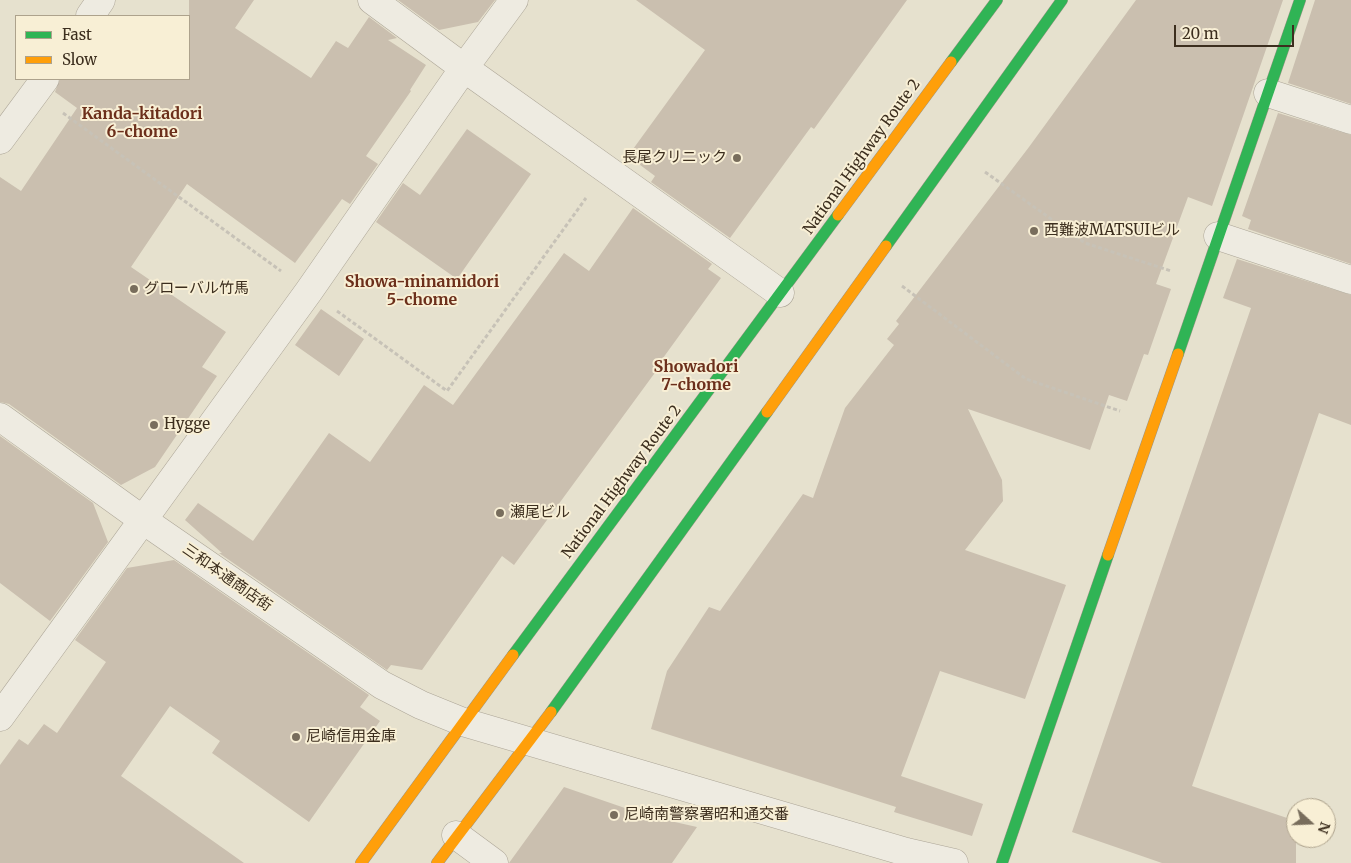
<!DOCTYPE html>
<meta charset="utf-8">
<style>
body{margin:0}
#map{position:relative;width:1351px;height:863px;overflow:hidden;background:#e6e1ce;font-family:Merriweather,serif}
canvas{display:block}
.legend{position:absolute;left:15px;top:15px;width:175px;height:65px;box-sizing:border-box;background:#f8efd5;border:1px solid #ada28c;margin:0;padding:6px 9px;list-style:none;font-size:15px;color:#3c2e1e}
.legend li{display:flex;align-items:center;gap:10px;height:25px}
.legend b{width:25px;border:1px solid #ada28c}
.north{position:absolute;left:1286px;top:798px;width:50px;height:50px;box-sizing:border-box;background:#f8efd5;border:1px solid #ada28c;border-radius:50%;rotate:110deg;font-size:14px;font-weight:700;line-height:20px;text-align:center;color:#3c2e1e}
.north::after{content:'';display:block;margin:auto;width:18px;height:22px;background:#786d5c;clip-path:polygon(50% 0,100% 100%,50% 72%,0 100%)}
.scale{position:absolute;left:1174px;top:25px;width:120px;height:22px;box-sizing:border-box;border:2px solid #3c2e1e;border-top:0;padding-left:6px;font-size:15px;line-height:18px;white-space:nowrap;color:#3c2e1e;-webkit-text-stroke:4px #f8efd5;paint-order:stroke}
</style>
<div id="map">
<canvas width="1351" height="863"></canvas>
<ul class="legend">
<li><b style="height:6px;background:#30b455"></b>Fast</li>
<li><b style="height:6px;background:#ff9f0a"></b>Slow</li>
</ul>
<div class="north">N</div>
<div class="scale">20 m</div>
</div>
<script>
const g = document.querySelector('canvas').getContext('2d');
g.lineJoin = 'round';
function fill(path, color) { g.fillStyle = color; g.fill(path, 'evenodd'); }
const toPath = rows => new Path2D(rows.map(r => 'M' + r).join(''));
function stroke(path, color, width, dash) { g.strokeStyle = color; g.lineWidth = width; g.lineCap = dash ? 'butt' : 'round'; g.setLineDash(dash || []); g.stroke(path); }
function drawText(font, color, halo, rows, align = 'center') {
  g.font = font + ' Merriweather,"Noto Sans JP",serif'; g.lineWidth = 4; g.setLineDash([]); g.textBaseline = 'middle'; g.strokeStyle = halo; g.fillStyle = color; for (const [text, x, y, turn = 0] of rows) {
    g.save(); g.translate(x, y); g.rotate((+turn || 0) * Math.PI / 180); g.textAlign = isNaN(turn) ? turn : align; if (halo) g.strokeText(text, 0, 0); g.fillText(text, 0, 0); g.restore();
  }
}
const building = toPath([
 [189,0,254,0,235,28,311,78,336,41,348,48,369,17,397,38,388,40,426,65,410,90,411,91,366,156,378,164,350,204,342,199,295,263,187,184,131,267,226,332,202,367,217,376,155,467,121,485,9,404,0,402,0,177,21,191,77,108,55,92,60,79,189,79],
 [398,0,495,0,478,22,439,30],
 [636,0,907,0,814,129,811,127,730,238,651,182,655,176,628,156,705,50],
 [1136,0,1283,0,1212,206,1188,197,1156,284,1171,289,1148,355,1144,354,1127,401,1109,395,1090,450,968,409,1002,480,1003,501,965,550,1066,585,1025,699,940,671,901,776,983,804,972,836,894,812,896,807,651,729,667,671,709,607,720,611,803,494,813,498,845,408,894,345,887,339,899,324,896,321,1029,147],
 [1315,0,1351,0,1351,104,1288,83],
 [1278,113,1351,135,1351,264,1248,229,1251,220,1242,216],
 [467,129,531,174,457,279,376,222,403,183,420,195],
 [633,208,712,264,708,269,721,278,663,358,665,359,514,565,502,556,422,670,391,665,387,670,219,553,222,553,185,520,198,503,253,541,329,433,370,462,424,385,453,405,564,253,589,271],
 [1237,259,1351,295,1351,425,1319,413,1192,786,1296,821,1296,863,1162,863,1072,832,1251,308,1223,298],
 [321,309,364,339,339,376,295,345],
 [0,436,93,503,108,542,50,621,0,583],
 [174,560,369,695,360,707,380,721,309,822,212,753,220,741,170,706,121,776,244,863,0,863,0,765,19,739,28,745,44,724,57,733,106,662,75,640,127,568],
 [564,787,648,816,697,827,672,863,509,863]
]);
const path = toPath([
 [63,113,281,271],
 [985,172,1085,243,1171,271],
 [902,286,1026,379,1120,411],
 [337,311,447,391,586,198]
]);
const street = toPath([
 [372,0,464,68,780,293],
 [90,16,101,0],
 [1268,93,1351,120],
 [0,140,45,79],
 [1218,236,1351,280],
 [0,417,143,520,382,685,421,705,463,722,906,852,954,863],
 [0,717,309,291,464,68,514,0],
 [456,835,494,863]
]);
const fast = toPath([
 [951,62,997,0],
 [886,246,1062,0],
 [1178,354,1300,0],
 [513,655,838,215],
 [551,712,767,412],
 [1002,863,1108,555]
]);
const slow = toPath([
 [838,215,951,62],
 [767,412,886,246],
 [1108,555,1178,354],
 [361,863,513,655],
 [437,863,551,712]
]);
const markers = [
 [737,158,5,"#786d5c"],
 [1034,231,5,"#786d5c"],
 [134,289,5,"#786d5c"],
 [154,425,5,"#786d5c"],
 [500,513,5,"#786d5c"],
 [296,737,5,"#786d5c"],
 [614,815,5,"#786d5c"]
];
const streetNames = [
 ["National Highway Route 2",862,157,-54],
 ["National Highway Route 2",622,482,-53],
 ["三和本通商店街",227,578,35]
];
const poiNames = [
 ["長尾クリニック",727,158,"right"],
 ["西難波MATSUIビル",1044,231],
 ["グローバル竹馬",144,289],
 ["Hygge",164,425],
 ["瀬尾ビル",510,513],
 ["尼崎信用金庫",306,737],
 ["尼崎南警察署昭和通交番",624,815]
];
const neighbourhoodNames = [
 ["Kanda-kitadori",142,114],
 ["6-chome",142,132],
 ["Showa-minamidori",422,282],
 ["5-chome",422,300],
 ["Showadori",696,367],
 ["7-chome",696,385]
];
fill(building, '#cabfaf');
stroke(street, '#aca597', 29);
stroke(fast, '#9b9587', 12);
stroke(slow, '#9b9587', 12);
stroke(path, '#c7c2b7', 3, [4, 2.5]);
stroke(street, '#eeebe1', 28);
stroke(fast, '#30b455', 11);
stroke(slow, '#ff9f0a', 11);
for (const [x, y, r, color] of markers) { const dot = new Path2D(); dot.arc(x, y, r, 0, 2 * Math.PI); g.fillStyle = color; g.fill(dot); stroke(dot, '#f8efd5', 2); }
drawText('15px', '#3c2e1e', '#f8efd5', streetNames);
drawText('15px', '#3c2e1e', '#f8efd5', poiNames, 'left');
drawText('bold 16px', '#6c2f1b', '#f8efd5', neighbourhoodNames);
</script>
